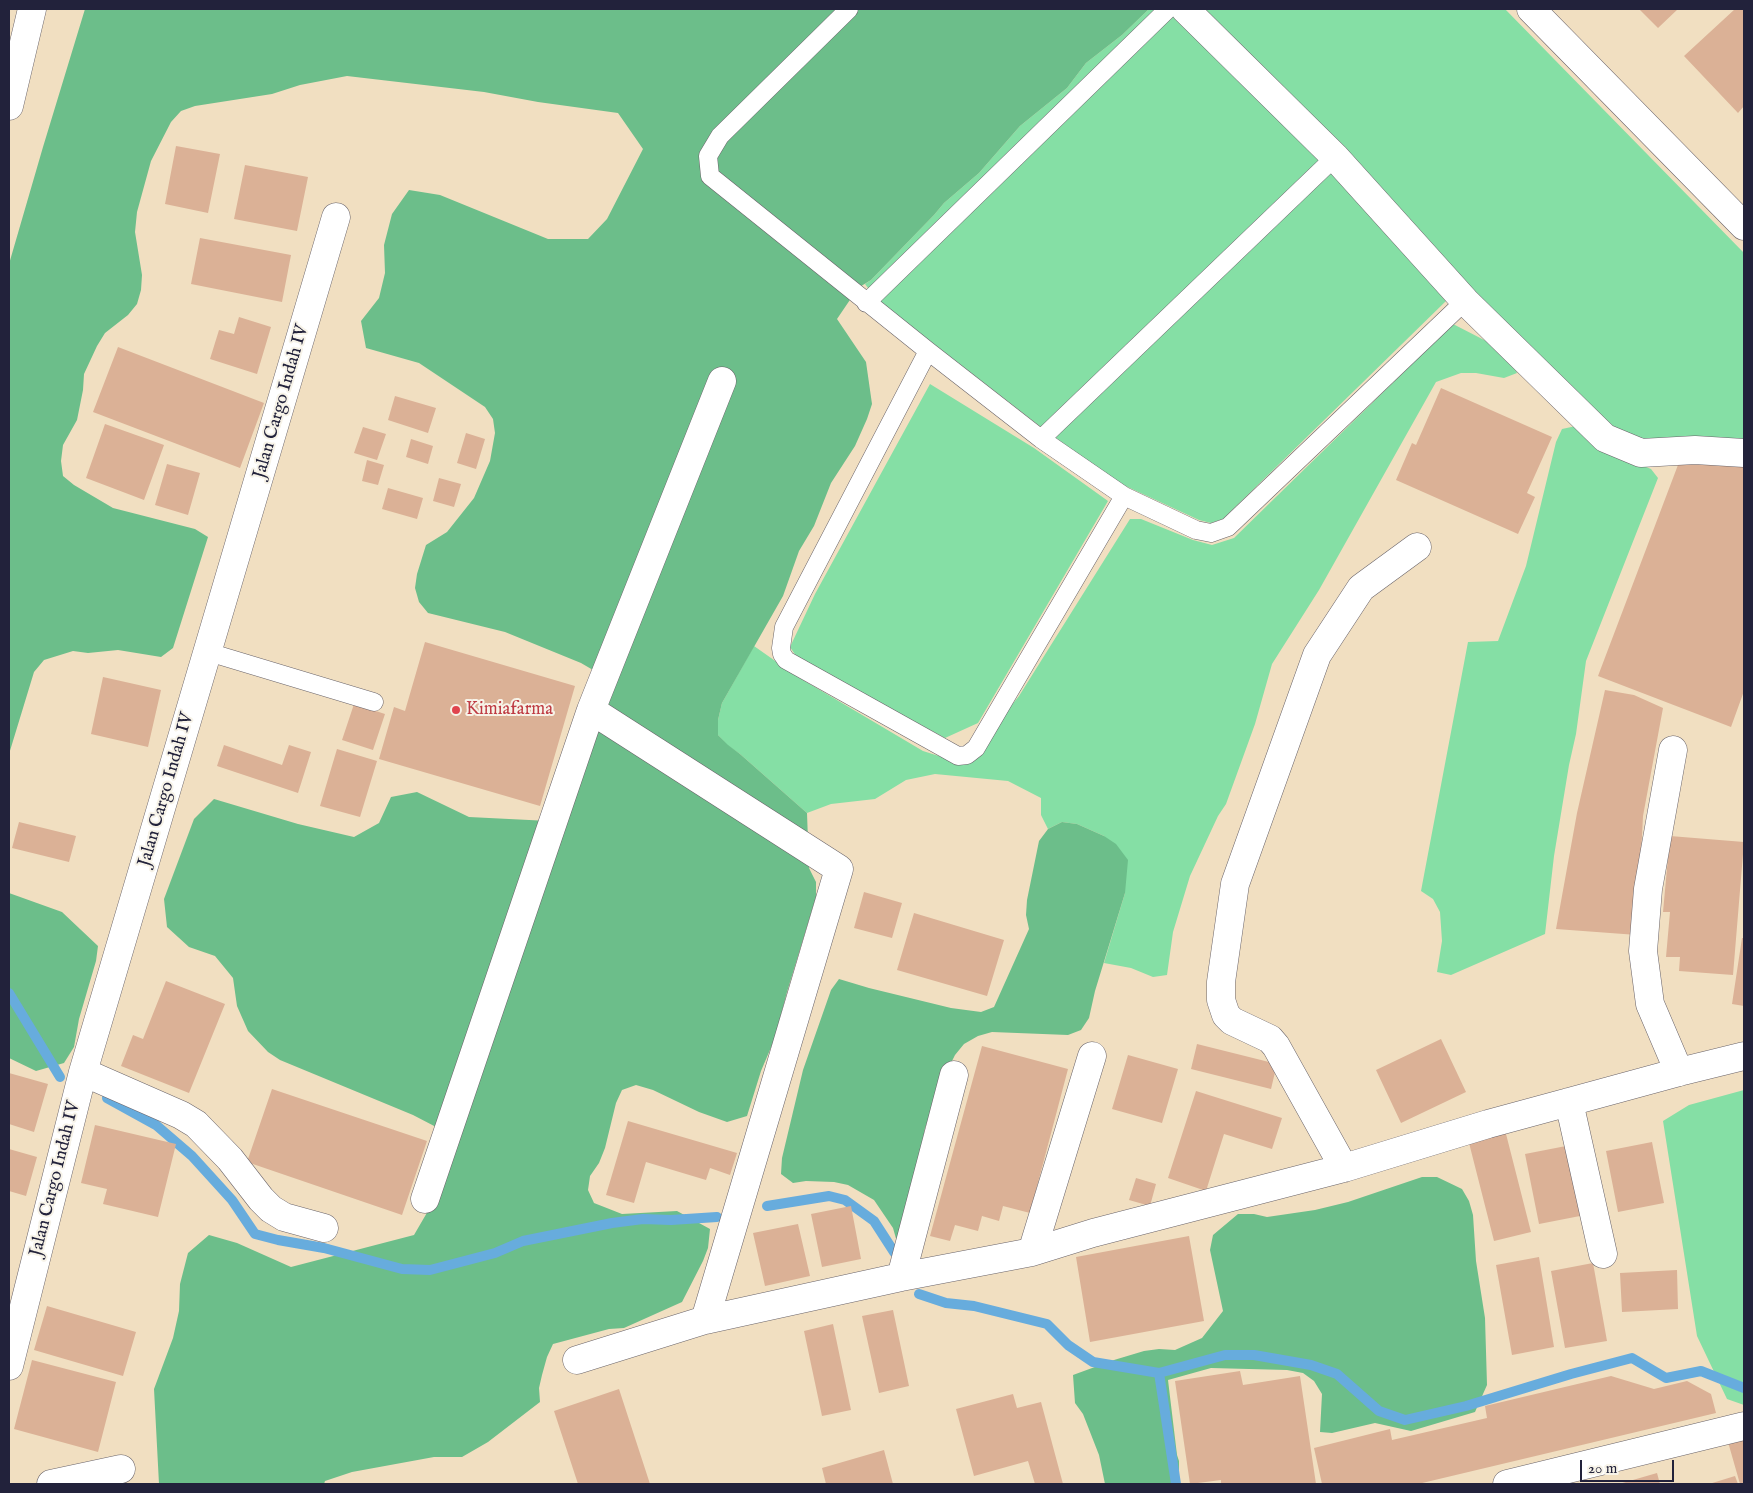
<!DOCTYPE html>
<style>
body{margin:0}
#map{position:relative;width:1753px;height:1493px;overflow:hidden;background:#f1dfc1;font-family:"IM FELL English",serif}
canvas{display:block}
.frame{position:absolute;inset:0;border:10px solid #22223b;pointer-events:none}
.scale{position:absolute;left:1580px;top:1460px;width:94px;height:22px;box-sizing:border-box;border:2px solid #22223b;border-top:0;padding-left:6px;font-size:15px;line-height:18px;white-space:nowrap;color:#22223b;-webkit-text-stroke:4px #f7f3e8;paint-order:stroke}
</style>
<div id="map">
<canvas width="1753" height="1493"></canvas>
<div class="frame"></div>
<div class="scale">20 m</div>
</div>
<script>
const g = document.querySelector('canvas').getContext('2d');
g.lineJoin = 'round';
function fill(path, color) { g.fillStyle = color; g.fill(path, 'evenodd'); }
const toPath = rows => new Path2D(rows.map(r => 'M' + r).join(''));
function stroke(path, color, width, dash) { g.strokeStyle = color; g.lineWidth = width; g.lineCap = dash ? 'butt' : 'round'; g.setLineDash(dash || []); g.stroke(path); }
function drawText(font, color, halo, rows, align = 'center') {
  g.font = font + ' "IM FELL English",serif'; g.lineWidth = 4; g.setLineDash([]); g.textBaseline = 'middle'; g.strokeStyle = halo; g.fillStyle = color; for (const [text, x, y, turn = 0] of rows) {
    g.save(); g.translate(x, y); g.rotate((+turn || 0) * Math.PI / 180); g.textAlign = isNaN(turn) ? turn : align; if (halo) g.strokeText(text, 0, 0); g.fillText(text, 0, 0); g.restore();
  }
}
const green = toPath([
 [1149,9,1168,9,1327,164,1446,301,1223,519,1211,523,1199,520,1119,483,1046,431,877,300,865,284,871,280,934,215,944,203,979,173,1020,126,1067,88,1086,63,1122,35],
 [1198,9,1505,9,1744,253,1744,444,1642,444,1611,430,1472,294],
 [1453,324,1488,342,1511,361,1517,373,1504,378,1476,373,1461,373,1436,382,1319,590,1272,664,1255,724,1226,804,1218,816,1190,876,1173,932,1167,975,1153,977,1131,968,1104,963,1125,893,1104,836,1077,824,1062,822,1048,829,1041,815,1041,798,1008,781,935,774,906,780,875,799,831,804,807,813,740,754,728,746,718,735,718,720,722,703,754,646,798,677,923,751,964,764,1019,696,1130,519,1141,519,1193,540,1212,545,1234,538],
 [930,384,1034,448,1108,501,978,723,945,738,798,659,790,647,815,594],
 [1576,426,1612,453,1651,469,1658,478,1586,661,1576,734,1569,765,1554,856,1545,934,1451,975,1437,972,1442,941,1440,912,1433,899,1421,891,1468,642,1498,641,1526,566,1556,442,1562,429],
 [1744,1090,1744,1405,1727,1399,1697,1336,1663,1121,1689,1105]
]);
const forest = toPath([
 [85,9,1149,9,1122,35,1086,63,1067,88,1020,126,979,173,944,203,934,215,871,280,858,288,837,319,866,362,872,404,867,419,855,446,831,483,814,526,799,551,783,596,722,703,718,720,718,735,728,745,740,754,807,813,809,868,816,882,816,897,787,992,775,1038,761,1071,747,1116,727,1122,699,1112,653,1090,636,1085,622,1090,616,1103,605,1148,599,1163,590,1176,588,1190,594,1203,622,1214,677,1211,710,1229,708,1248,703,1261,682,1302,624,1328,609,1329,553,1344,547,1357,542,1375,539,1388,540,1402,488,1442,462,1457,434,1457,352,1472,325,1481,324,1484,159,1484,154,1389,173,1338,179,1311,180,1284,188,1253,209,1235,237,1243,291,1267,414,1235,446,1180,452,1153,438,1128,413,1115,280,1060,268,1052,248,1031,237,1006,233,978,215,956,189,947,167,927,164,899,194,819,214,799,298,824,354,837,379,823,391,797,417,792,469,817,549,821,593,670,581,663,505,632,428,613,419,602,415,588,417,574,426,545,447,532,474,498,490,461,495,433,493,419,485,407,419,363,366,348,361,321,379,298,385,273,384,245,392,214,409,190,440,195,548,239,588,239,607,219,643,149,618,113,538,102,484,92,347,76,300,85,272,94,195,106,181,111,171,122,151,161,137,212,135,232,142,275,141,290,137,304,128,315,105,333,97,346,84,374,83,390,77,420,63,445,61,461,63,476,74,485,113,508,195,529,208,537,173,648,161,657,118,650,88,653,73,651,44,660,34,672,9,754,9,264,43,147],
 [1062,822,1077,824,1104,836,1116,844,1128,860,1125,893,1095,991,1089,1018,1081,1030,1068,1035,992,1032,978,1036,964,1044,955,1055,948,1069,925,1128,914,1189,897,1242,893,1228,874,1200,848,1185,834,1182,806,1181,793,1183,781,1174,782,1158,803,1070,831,990,839,979,869,988,951,1008,981,1012,994,1007,1029,929,1026,915,1027,900,1039,841,1048,829],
 [9,893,62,912,98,946,96,961,79,1019,74,1047,64,1063,36,1071,9,1058],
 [1422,1177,1437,1177,1462,1189,1469,1201,1473,1215,1476,1261,1485,1318,1487,1385,1475,1412,1411,1431,1375,1423,1332,1433,1320,1432,1322,1394,1314,1381,1303,1373,1287,1370,1211,1368,1168,1380,1177,1455,1179,1461,1179,1484,1105,1484,1099,1455,1083,1414,1075,1403,1073,1375,1114,1360,1144,1351,1159,1349,1175,1350,1202,1338,1223,1311,1210,1250,1213,1235,1238,1214,1254,1214,1267,1217,1315,1210,1348,1202]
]);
const stream = toPath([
 [9,993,60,1077],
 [107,1098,156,1125,192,1156,232,1200,255,1234,278,1240,324,1248,402,1269,430,1270,495,1253,523,1241,612,1223,643,1219,671,1220,717,1217],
 [767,1206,829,1196,845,1200,874,1221,894,1252],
 [919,1294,946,1303,974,1306,1047,1324,1068,1345,1093,1362,1159,1373,1225,1355,1254,1355,1311,1365,1337,1374,1379,1411,1405,1420,1466,1406,1571,1374,1632,1358,1666,1378,1701,1371,1744,1388],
 [1159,1373,1176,1484]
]);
const building = toPath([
 [1639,9,1678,9,1658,28],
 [1735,9,1744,9,1744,106,1738,113,1684,56],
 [176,146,220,154,208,213,165,204],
 [245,165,308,177,297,231,234,219],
 [200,238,291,255,282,302,191,284],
 [239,317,271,327,257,374,210,359,219,330,234,334],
 [118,347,264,403,240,468,93,412],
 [1441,388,1552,437,1527,493,1535,497,1518,534,1396,480,1412,443,1416,445],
 [395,396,436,408,428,433,388,420],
 [105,424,164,445,144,500,86,478],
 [363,427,386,434,377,460,354,453],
 [466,433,485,439,476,469,457,463],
 [411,439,433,446,428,464,406,457],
 [1681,457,1744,459,1744,691,1731,727,1598,676],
 [367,460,384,465,378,485,362,481],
 [167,464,200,473,188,515,155,505],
 [439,478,461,484,454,507,433,501],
 [388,488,423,498,417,519,382,509],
 [425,642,575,686,540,806,379,759,394,707,405,711],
 [103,677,161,690,148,747,91,734],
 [1605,690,1634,695,1663,708,1643,816,1637,935,1556,929,1577,813],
 [354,704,385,714,373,750,342,740],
 [224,745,282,765,289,745,311,752,298,793,217,766],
 [337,749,377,761,360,817,320,806],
 [19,822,76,836,69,862,12,848],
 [1670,836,1744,842,1733,975,1679,971,1680,957,1666,957,1670,912,1663,912],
 [864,892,902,903,892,938,854,928],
 [914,913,1004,940,987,996,897,970],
 [1742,938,1744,938,1744,1006,1732,1004],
 [166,981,225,1004,189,1093,121,1066,133,1035,143,1039],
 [1441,1039,1466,1092,1401,1123,1376,1070],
 [1197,1044,1277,1064,1271,1089,1191,1069],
 [982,1046,1068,1069,1030,1213,1003,1206,999,1221,982,1216,978,1231,955,1225,950,1241,930,1236],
 [1128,1055,1178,1069,1162,1123,1112,1109],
 [9,1073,48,1084,34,1132,9,1124],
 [272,1089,427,1141,402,1215,247,1162],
 [1196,1091,1282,1118,1272,1149,1224,1134,1206,1191,1168,1178],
 [628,1121,737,1153,730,1175,710,1168,706,1180,646,1162,634,1203,606,1195],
 [95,1125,176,1144,158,1217,103,1204,107,1189,81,1183],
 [1505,1130,1531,1232,1494,1241,1468,1139],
 [1652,1142,1664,1203,1618,1212,1606,1151],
 [1566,1146,1580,1216,1539,1224,1525,1154],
 [9,1149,37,1157,26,1196,9,1191],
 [1136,1178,1156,1184,1150,1206,1129,1200],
 [851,1206,861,1259,822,1267,811,1214],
 [798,1224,810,1276,765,1286,753,1233],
 [1189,1236,1204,1321,1090,1342,1076,1257],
 [1539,1257,1554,1347,1512,1355,1496,1265],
 [1593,1263,1607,1341,1565,1348,1551,1271],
 [1677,1270,1678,1309,1622,1312,1620,1273],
 [47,1306,136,1332,123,1376,34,1350],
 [893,1310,909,1386,879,1393,862,1316],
 [833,1324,851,1410,822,1416,804,1331],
 [32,1360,116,1382,98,1452,14,1429],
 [1240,1371,1243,1385,1300,1376,1316,1484,1221,1484,1221,1480,1190,1484,1175,1381],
 [1611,1376,1654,1389,1687,1381,1711,1394,1716,1413,1418,1484,1322,1484,1314,1448,1390,1429,1392,1440,1487,1418,1485,1406],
 [619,1389,650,1484,578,1484,554,1411],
 [1013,1394,1017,1408,1041,1402,1063,1484,1035,1484,1028,1461,974,1476,956,1409],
 [1744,1429,1744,1484,1740,1484,1726,1435],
 [884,1450,893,1484,826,1484,822,1468],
 [1657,1473,1660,1484,1619,1484],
 [1735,1476,1738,1484,1709,1484]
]);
const service = toPath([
 [849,9,720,136,708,156,710,176,928,351,1041,439,1124,496,1196,530,1211,533,1228,527,1465,301],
 [866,303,1168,9],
 [928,351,784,627,781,648,782,654,786,660,958,756,967,755,976,748,1124,496],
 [1041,439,1335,157],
 [208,652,374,702]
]);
const minor = toPath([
 [1185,9,1335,157,1465,301,1605,438,1641,453,1695,450,1744,453],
 [1531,9,1744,226],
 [9,106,32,9],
 [591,710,839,869,705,1320],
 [1673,750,1648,889,1643,951,1650,1004,1679,1072],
 [83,1072,181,1115,196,1124,230,1159,261,1199,271,1209,284,1217,324,1228],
 [1569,1102,1603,1254],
 [1344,1168,1276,1046,1270,1039,1232,1021,1226,1015,1221,1000,1221,982,1235,884,1317,655,1361,588,1417,547],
 [425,1199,591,710,722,381],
 [1032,1252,1092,1056],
 [901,1277,954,1075],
 [577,1360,705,1320,901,1277,1032,1252,1093,1233,1344,1168,1488,1124,1569,1102,1679,1072,1744,1056],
 [9,1366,83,1072,336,217],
 [51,1484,121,1469],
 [1507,1484,1744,1426]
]);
const markers = [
 [456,710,5,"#e0444e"]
];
const streetNames = [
 ["Jalan Cargo Indah IV",282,402,-74],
 ["Jalan Cargo Indah IV",167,790,-74],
 ["Jalan Cargo Indah IV",56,1179,-76]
];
const healthNames = [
 ["Kimiafarma",466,710]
];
fill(green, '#85dfa5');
fill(forest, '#6cbe8a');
stroke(stream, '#67acdd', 10);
fill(building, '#dbb196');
stroke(service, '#6a646a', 19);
stroke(minor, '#6a646a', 29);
stroke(service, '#fff', 18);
stroke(minor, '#fff', 28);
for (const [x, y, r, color] of markers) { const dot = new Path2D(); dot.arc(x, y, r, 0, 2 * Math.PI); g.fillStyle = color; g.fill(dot); stroke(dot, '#f7f3e8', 2); }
drawText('18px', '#22223b', '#f7f3e8', streetNames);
drawText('18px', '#be3a42', '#f7f3e8', healthNames, 'left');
</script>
